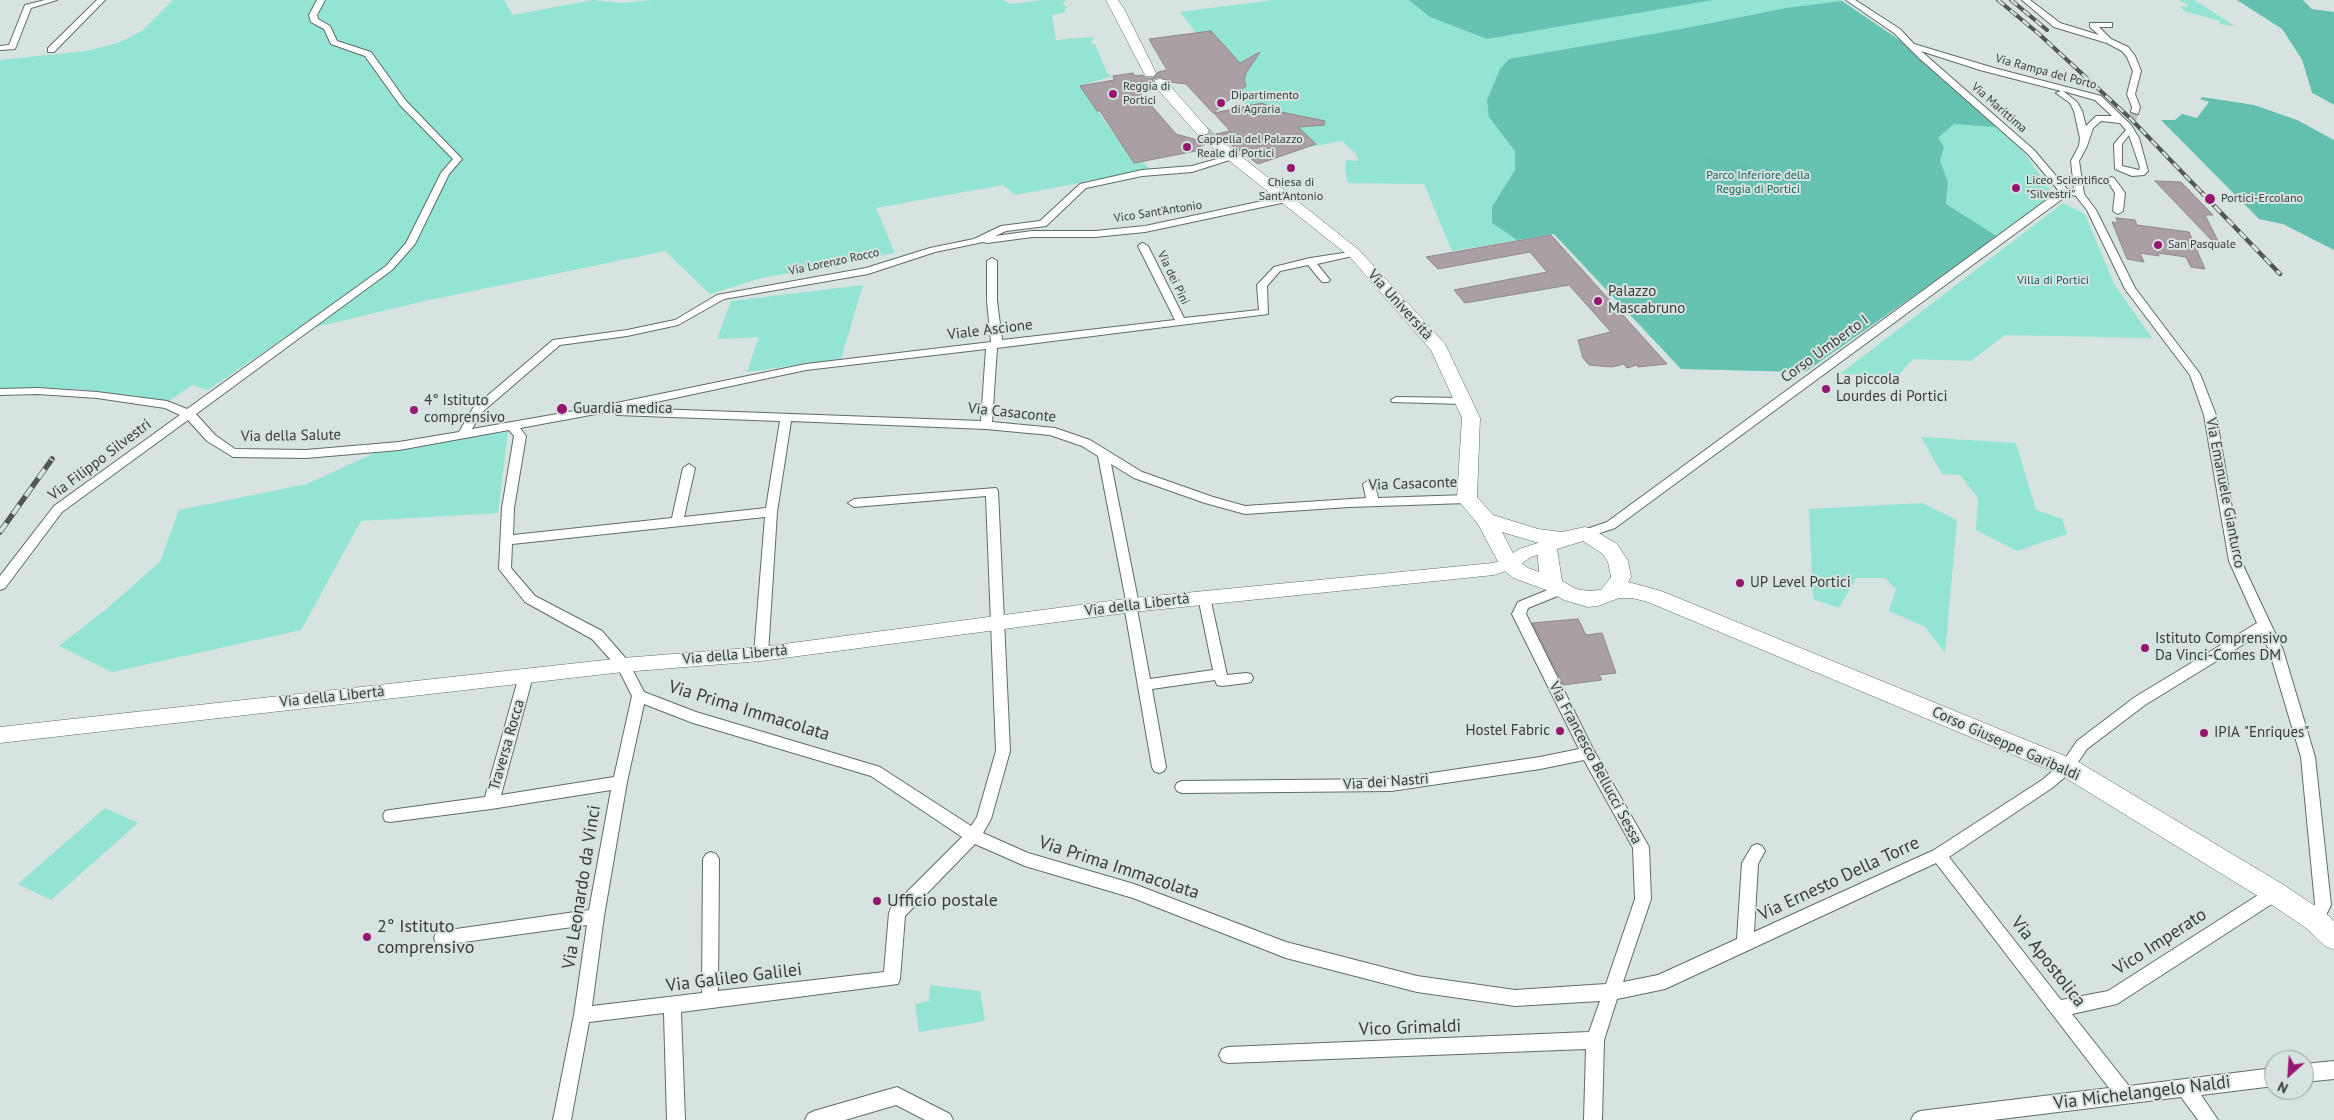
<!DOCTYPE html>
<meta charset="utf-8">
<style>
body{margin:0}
#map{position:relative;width:2334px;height:1120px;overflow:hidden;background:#d7e3e0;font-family:"PT Sans",sans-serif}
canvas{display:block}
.north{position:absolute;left:2264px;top:1050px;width:50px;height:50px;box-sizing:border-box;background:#d7e3e0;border:1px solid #97a09e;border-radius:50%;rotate:206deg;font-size:14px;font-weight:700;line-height:20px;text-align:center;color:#373c3b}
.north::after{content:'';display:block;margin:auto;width:18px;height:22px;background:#961770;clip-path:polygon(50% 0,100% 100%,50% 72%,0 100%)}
</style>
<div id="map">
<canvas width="2334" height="1120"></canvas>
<div class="north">N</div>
</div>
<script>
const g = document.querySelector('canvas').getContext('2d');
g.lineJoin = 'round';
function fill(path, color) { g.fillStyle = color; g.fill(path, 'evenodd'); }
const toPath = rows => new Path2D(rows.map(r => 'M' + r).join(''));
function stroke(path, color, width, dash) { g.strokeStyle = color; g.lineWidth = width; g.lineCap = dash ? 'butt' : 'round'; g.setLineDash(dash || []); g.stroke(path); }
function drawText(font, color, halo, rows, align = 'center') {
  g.font = font + ' "PT Sans",sans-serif'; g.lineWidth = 4; g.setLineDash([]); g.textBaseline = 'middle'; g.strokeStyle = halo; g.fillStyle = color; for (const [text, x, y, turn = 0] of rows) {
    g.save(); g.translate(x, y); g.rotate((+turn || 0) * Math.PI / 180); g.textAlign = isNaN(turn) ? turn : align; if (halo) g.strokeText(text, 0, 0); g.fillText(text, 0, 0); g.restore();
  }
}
const green = toPath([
 [173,0,504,0,513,15,593,0,621,3,653,0,1002,0,1011,4,1042,0,1066,0,1063,3,1067,8,1065,9,1066,12,1052,15,1056,40,1092,37,1094,40,1091,41,1092,44,1095,44,1107,73,1112,76,1080,86,1134,162,1143,161,1150,170,1015,195,1003,185,876,208,895,253,758,279,710,294,665,251,420,302,316,327,303,325,208,390,192,385,169,401,79,389,0,388,0,60,86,51,118,43,142,31],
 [1273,0,1841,0,1898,39,2023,151,2055,197,1805,372,1681,369,1554,234,1452,251,1424,184,1348,183,1345,170,1346,160,1358,161,1357,155,1342,141,1310,147,1276,122,1265,125,1214,74,1196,33,1180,12],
 [2179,0,2194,0,2235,26,2220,24,2220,21,2186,12,2180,7,2187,7,2188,5],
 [2063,203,2085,214,2114,284,2152,338,2005,335,1971,361,1913,359,1898,376,1840,374],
 [863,285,841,359,747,372,759,337,717,339,731,301],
 [508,431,498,513,361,521,301,630,112,672,59,646,105,610,160,562,179,510,307,484,381,450],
 [1921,437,2016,443,2036,510,2062,519,2067,534,2017,551,1976,530,1978,498,1960,475,1942,474],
 [1922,503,1957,520,1945,653,1925,627,1889,611,1896,589,1885,578,1856,578,1839,608,1813,599,1809,509],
 [105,808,138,823,51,900,18,884],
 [930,985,980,991,985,1021,919,1032,915,1004,929,1001]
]);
const forest = toPath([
 [1409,0,1713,0,1487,39,1430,17],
 [1842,1,1898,39,1996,127,1954,124,1938,138,1944,147,1940,161,1948,182,1946,204,1998,237,1805,372,1681,369,1554,234,1517,240,1492,223,1492,207,1515,170,1515,151,1489,117,1487,100,1500,69,1509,59,1681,29,1786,8]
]);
const water = toPath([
 [2237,0,2303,0,2312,9,2334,12,2334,105,2312,93,2302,60,2282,29],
 [2202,97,2254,105,2297,120,2334,140,2334,250,2283,224,2259,219,2161,120,2175,120,2182,114,2197,118,2209,102,2200,99],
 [1703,155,1746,165,1748,172,1743,178,1738,179,1718,177,1708,171,1708,163]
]);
const pier = toPath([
 [2235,0,2282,29,2302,60,2312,93,2334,105,2334,108,2310,95,2299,61,2280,30]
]);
const building = toPath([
 [1211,31,1240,63,1260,52,1246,73,1244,80,1246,86,1213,113,1186,84,1169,82,1160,77,1153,79,1153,84,1136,88,1176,134,1208,143,1198,147,1201,150,1134,163,1100,111,1097,111,1080,86,1114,80,1113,76,1133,73,1135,76,1143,75,1146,78,1154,78,1158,72,1167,70,1149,39,1211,31],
 [1262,103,1281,112,1325,121,1324,125,1298,127,1316,144,1258,164,1216,134,1230,131,1214,113,1262,103],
 [2155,181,2181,182,2213,215,2205,215,2220,245,2218,247,2155,181],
 [2116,218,2135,220,2137,225,2189,232,2205,269,2191,267,2186,257,2158,253,2159,256,2140,253,2144,262,2127,259,2112,222,2118,223,2116,218],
 [1551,235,1667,364,1638,367,1637,365,1627,368,1624,364,1612,367,1589,365,1583,358,1578,340,1611,332,1569,285,1465,303,1454,290,1547,272,1530,252,1438,269,1426,257,1551,235],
 [1578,619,1586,635,1602,633,1616,673,1599,675,1602,680,1563,685,1532,623,1578,619]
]);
const streetTunnel = toPath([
 [2127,132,2135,112]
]);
const primaryTunnel = toPath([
 [1202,131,1217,144]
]);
const street = toPath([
 [45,0,57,0,31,8,15,49,0,50,0,46,9,45,25,5,45,0],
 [97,0,105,0,54,52,48,52,48,48,97,0],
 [317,0,325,0,317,15,318,19,330,26,337,41,371,52,406,101,462,159,449,174,415,244,392,270,196,414,215,435,235,449,306,450,399,442,459,432,473,408,553,340,627,330,675,320,717,295,866,268,930,248,974,239,1001,226,1040,221,1080,184,1142,170,1192,166,1235,154,1239,157,1192,172,1142,176,1086,188,1046,226,1006,231,995,236,1032,231,1095,231,1145,226,1286,196,1291,199,1286,202,1145,232,1095,237,1032,237,987,243,983,242,935,252,868,274,724,299,678,325,627,336,560,345,481,413,472,429,597,407,806,364,991,342,987,301,987,261,992,258,997,261,997,301,1002,340,1175,320,1138,246,1140,244,1143,243,1148,246,1184,318,1259,310,1257,285,1274,267,1310,258,1357,251,1357,255,1317,264,1330,280,1328,282,1322,282,1308,265,1280,271,1267,286,1268,314,997,348,992,422,1055,428,1090,440,1142,472,1213,497,1245,506,1366,498,1363,484,1369,480,1375,484,1378,498,1467,495,1473,499,1467,503,1349,507,1245,514,1205,503,1134,478,1111,464,1139,605,1137,609,1150,679,1213,670,1198,597,1199,594,1204,592,1209,594,1210,597,1227,675,1246,673,1251,674,1253,678,1251,682,1246,683,1222,686,1217,685,1215,680,1152,689,1166,767,1164,771,1159,773,1154,771,1152,767,1124,605,1126,601,1098,456,1082,446,1050,435,986,429,791,421,777,512,768,654,766,658,761,659,756,658,754,654,765,517,512,544,511,568,535,596,602,631,628,661,644,692,696,712,880,767,971,826,977,817,996,751,986,496,854,507,848,503,854,499,996,488,998,491,1010,751,991,819,983,833,1028,853,1134,884,1286,942,1417,976,1515,990,1606,984,1635,899,1633,848,1584,760,1540,769,1391,791,1182,793,1177,791,1175,787,1177,783,1182,781,1391,779,1540,757,1579,749,1512,614,1518,602,1555,587,1565,587,1566,590,1565,593,1528,608,1526,614,1593,749,1649,847,1651,899,1623,982,1658,975,1737,939,1742,863,1752,846,1757,844,1762,846,1765,851,1758,864,1754,932,1934,850,2042,780,2062,763,2077,741,2135,697,2257,623,2229,561,2204,415,2190,375,2125,289,2087,210,2076,196,2069,194,1615,528,1585,538,1579,534,1581,531,1607,522,2059,191,2028,154,1919,58,1894,33,1846,0,1855,0,1900,29,1914,44,1994,68,2101,96,2131,125,2139,138,2148,171,2144,175,2132,176,2115,169,2114,144,2126,130,2120,123,2101,121,2093,128,2087,146,2079,161,2084,194,2096,210,2135,288,2200,374,2216,415,2241,561,2283,650,2315,757,2331,905,2321,925,2315,927,2309,925,2307,920,2315,904,2301,757,2269,650,2262,633,2145,705,2087,749,2072,771,2052,788,1949,857,2061,1000,2108,991,2269,888,2275,886,2281,888,2283,893,2281,898,2117,1004,2072,1014,2129,1086,2274,1068,2274,1086,2201,1095,2218,1120,2198,1120,2181,1097,1993,1120,1911,1120,1914,1114,1920,1111,2109,1088,1936,863,1665,989,1617,999,1604,1040,1602,1120,1584,1120,1586,1049,1228,1063,1222,1061,1219,1055,1222,1049,1228,1047,1589,1032,1600,1001,1515,1006,1417,992,1286,958,1133,898,1025,866,975,844,905,916,900,979,898,984,681,1012,685,1120,667,1120,664,1013,589,1022,571,1120,553,1120,574,1015,587,925,442,945,436,943,434,938,436,933,442,931,589,910,611,790,491,809,390,822,385,821,383,816,385,811,390,810,485,797,519,676,521,672,526,671,531,672,533,676,501,795,614,777,632,696,618,668,592,639,525,602,499,569,502,508,514,436,509,430,399,450,306,458,233,457,207,441,188,420,62,512,5,588,0,590,0,576,54,506,180,415,165,408,97,398,38,394,0,395,0,389,38,388,97,392,167,401,187,409,386,266,406,243,441,173,453,159,400,105,365,56,331,44,324,29,311,22,309,15,317,0],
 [1921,51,1980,70,2061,91,2056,93,2070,103,2074,111,2080,138,2079,146,2071,161,2074,189,2067,189,2034,150,1921,51],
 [2063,91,2095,100,2112,116,2096,116,2086,126,2082,111,2077,102,2063,91],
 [2129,135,2140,167,2139,170,2122,166,2122,144,2129,135],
 [986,349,981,421,628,408,806,370,986,349],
 [612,411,617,415,780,421,766,508,684,517,695,468,689,464,683,468,672,518,513,535,514,508,526,436,520,428,612,411],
 [644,704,693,723,871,776,962,837,891,908,889,913,884,972,718,991,719,859,716,854,711,852,706,854,703,859,702,993,592,1006,604,916,627,782,644,704],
 [2022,0,2030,0,2060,23,2099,35,2090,27,2090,23,2112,23,2112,27,2099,27,2111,39,2128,47,2135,56,2141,71,2135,94,2140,107,2138,114,2131,112,2132,107,2127,94,2133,71,2127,57,2122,51,2107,43,2054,27,2022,0],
 [2111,177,2114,178,2125,193,2123,211,2118,214,2113,211,2115,193,2107,180,2111,177],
 [1396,397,1463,398,1469,401,1463,404,1392,402,1391,400,1396,397],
 [2334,1061,2334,1079,2304,1082,2304,1064,2334,1061],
 [897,1087,950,1114,953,1120,925,1120,896,1105,845,1120,805,1120,808,1114,814,1111,897,1087]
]);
const secondary = toPath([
 [1547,540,1553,542,1556,546,1553,550,1531,557,1515,568,1494,575,1133,612,761,661,623,672,0,743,0,727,623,658,761,647,1133,598,1493,563,1503,560,1519,549,1547,540]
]);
const primary = toPath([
 [1106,0,1118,0,1124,9,1156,73,1154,76,1146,76,1144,73,1106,0],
 [1160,79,1165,80,1207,128,1209,131,1207,134,1197,134,1155,86,1154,83,1155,80,1160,79],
 [1217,140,1222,141,1359,250,1445,344,1480,418,1477,497,1493,515,1538,529,1562,532,1585,527,1592,529,1617,544,1628,561,1631,577,1628,582,1661,591,2075,760,2284,885,2324,912,2334,921,2334,950,2325,946,2306,928,2266,901,2059,774,1648,602,1632,598,1619,598,1598,606,1588,607,1564,600,1546,590,1514,578,1502,569,1478,524,1457,499,1462,418,1431,350,1349,256,1212,147,1210,144,1217,140],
 [1502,532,1539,543,1537,546,1539,572,1528,568,1516,559,1502,532],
 [1583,541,1603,554,1608,562,1611,577,1601,590,1588,591,1576,589,1562,581,1557,549,1583,541]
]);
const railFar2 = toPath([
 [1998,0,2039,34,2131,119,2204,195],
 [2011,0,2047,30]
]);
const railFar1 = toPath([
 [2202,193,2280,274]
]);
const rail = toPath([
 [0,532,52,459]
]);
const markers = [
 [1113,94,5,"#961770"],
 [1221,103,5,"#961770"],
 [1187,147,5,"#961770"],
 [1291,168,5,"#961770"],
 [2016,188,5,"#961770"],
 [2210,199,6,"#961770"],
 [2158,245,5,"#961770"],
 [1598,301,5,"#961770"],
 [1826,389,5,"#961770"],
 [562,409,6,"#961770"],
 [414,410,5,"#961770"],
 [1740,583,5,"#961770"],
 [2145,648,5,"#961770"],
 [1560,731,5,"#961770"],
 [2204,733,5,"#961770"],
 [877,901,5,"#961770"],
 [367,937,5,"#961770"]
];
const farStreetnames = [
 ["Via Rampa del Porto",2046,72,15],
 ["Via Marittima",1999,108,41],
 ["Vico Sant'Antonio",1158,212,-9],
 ["Via Lorenzo Rocco",834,262,-12],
 ["Via dei Pini",1173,278,64]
];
const farPoinames = [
 ["Reggia di",1123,87],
 ["Portici",1123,101],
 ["Dipartimento",1231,96],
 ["di Agraria",1231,110],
 ["Cappella del Palazzo",1197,140],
 ["Reale di Portici",1197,154],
 ["Liceo Scientifico",2026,181],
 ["\"Silvestri\"",2026,195],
 ["Chiesa di",1291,183,"center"],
 ["Sant'Antonio",1291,197,"center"],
 ["Portici-Ercolano",2221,199],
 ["San Pasquale",2168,245]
];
const farParknames = [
 ["Parco Inferiore della",1758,176],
 ["Reggia di Portici",1758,190],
 ["Villa di Portici",2053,281]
];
const poiNames = [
 ["Palazzo",1608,292],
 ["Mascabruno",1608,309],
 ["La piccola",1836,380],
 ["Lourdes di Portici",1836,397],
 ["4° Istituto",424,401],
 ["comprensivo",424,418],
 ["Guardia medica",573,409],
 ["UP Level Portici",1750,583],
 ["Istituto Comprensivo",2155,639],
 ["Da Vinci-Comes DM",2155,656],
 ["Hostel Fabric",1550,731,"right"],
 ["IPIA \"Enriques\"",2214,733]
];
const streetNames = [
 ["Via Università",1400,305,48],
 ["Viale Ascione",990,330,-7],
 ["Corso Umberto I",1825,349,-36],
 ["Via Casaconte",1012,413,6],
 ["Via della Salute",291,436,-1],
 ["Via Filippo Silvestri",100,460,-37],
 ["Via Casaconte",1413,484,-2],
 ["Via Emanuele Gianturco",2225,493,79],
 ["Via della Libertà",1137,605,-7],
 ["Via della Libertà",735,655,-5],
 ["Via della Libertà",332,697,-6],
 ["Corso Giuseppe Garibaldi",2006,744,24],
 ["Traversa Rocca",507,745,-74],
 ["Via Francesco Bellucci Sessa",1595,763,62],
 ["Via dei Nastri",1386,782,-4]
];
const nearStreetnames = [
 ["Via Prima Immacolata",749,711,17],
 ["Via Prima Immacolata",1119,868,18],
 ["Via Ernesto Della Torre",1839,879,-25],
 ["Via Leonardo da Vinci",582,887,-81],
 ["Vico Imperato",2160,942,-33],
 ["Via Apostolica",2048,962,52],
 ["Via Galileo Galilei",734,978,-7],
 ["Vico Grimaldi",1410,1028,-2],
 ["Via Michelangelo Naldi",2142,1093,-7]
];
const nearPoinames = [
 ["Ufficio postale",887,901],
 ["2° Istituto",377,927],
 ["comprensivo",377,948]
];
fill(green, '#93e4d3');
fill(forest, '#67c3b1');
fill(water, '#63bfae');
fill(pier, '#d7e3e0');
fill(building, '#a99fa4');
stroke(building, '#90868b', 1);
stroke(streetTunnel, '#b7c2bf', 8, [8, 4]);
stroke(primaryTunnel, '#b7c2bf', 13, [13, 6]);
stroke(street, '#606c69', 2);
stroke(secondary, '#606c69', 1);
stroke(primary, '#606c69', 1);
fill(street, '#fff');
fill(secondary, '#fff');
fill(primary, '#fff');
stroke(railFar2, '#505755', 4);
stroke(railFar1, '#505755', 4.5);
stroke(rail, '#505755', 5.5);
stroke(railFar2, '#d7e3e0', 2.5, [8]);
stroke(railFar1, '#d7e3e0', 3, [9]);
stroke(rail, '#d7e3e0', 4, [11]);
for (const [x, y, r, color] of markers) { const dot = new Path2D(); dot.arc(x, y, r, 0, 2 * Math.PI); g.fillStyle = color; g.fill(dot); stroke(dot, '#d7e3e0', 2); }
drawText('12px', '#373c3b', '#d7e3e0', farStreetnames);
drawText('12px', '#373c3b', '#d7e3e0', farPoinames, 'left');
drawText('12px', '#176256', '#d7e3e0', farParknames);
drawText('15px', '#373c3b', '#d7e3e0', poiNames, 'left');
drawText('15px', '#373c3b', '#d7e3e0', streetNames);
drawText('18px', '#373c3b', '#d7e3e0', nearStreetnames);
drawText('18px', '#373c3b', '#d7e3e0', nearPoinames, 'left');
</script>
